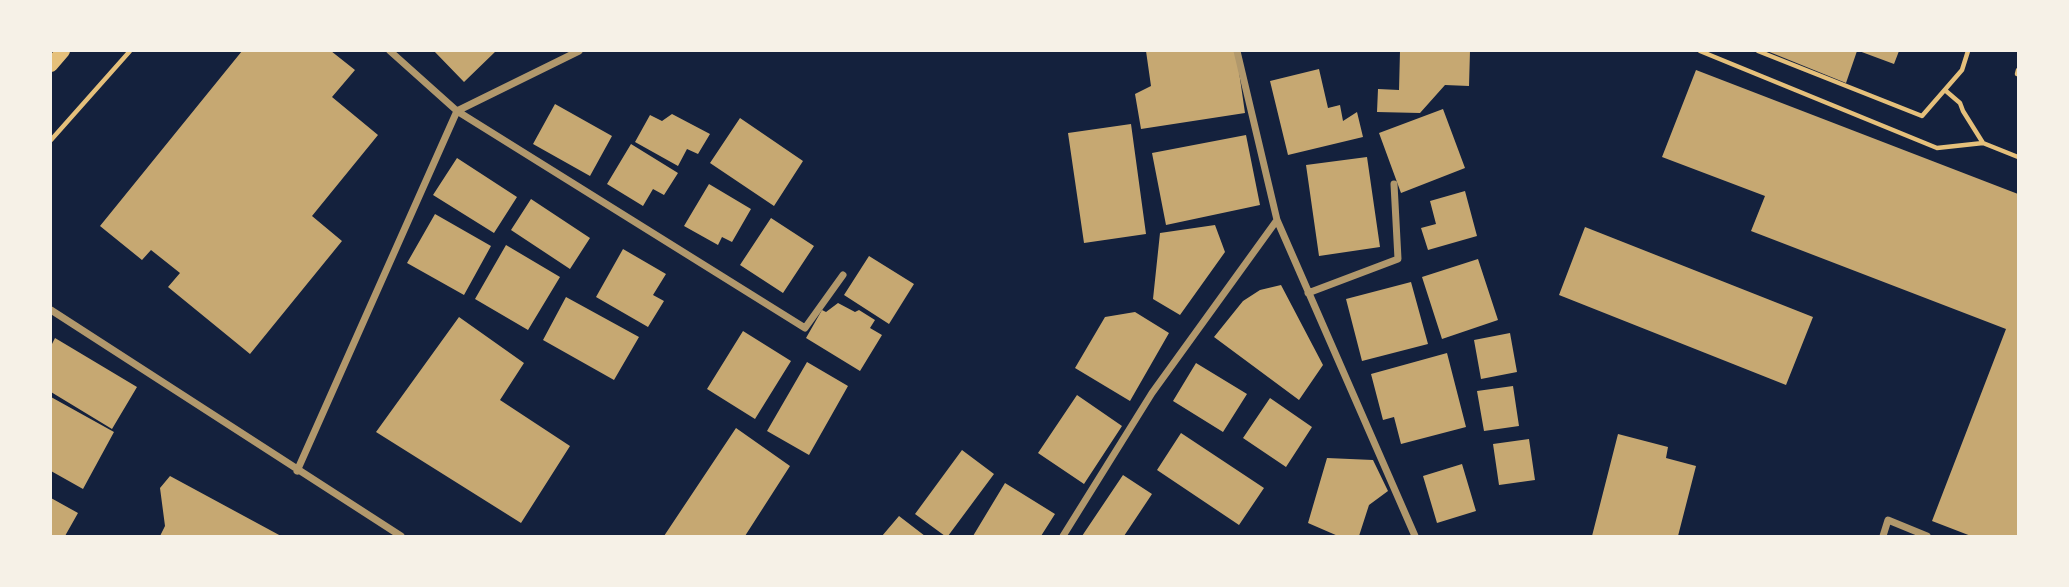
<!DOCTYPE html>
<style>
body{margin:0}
#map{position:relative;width:2069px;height:587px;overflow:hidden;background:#14213d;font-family:"Public Sans",sans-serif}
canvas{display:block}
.frame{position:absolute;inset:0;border:52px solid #f6f1e7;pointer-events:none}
</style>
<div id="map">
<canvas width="2069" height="587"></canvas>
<div class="frame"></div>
</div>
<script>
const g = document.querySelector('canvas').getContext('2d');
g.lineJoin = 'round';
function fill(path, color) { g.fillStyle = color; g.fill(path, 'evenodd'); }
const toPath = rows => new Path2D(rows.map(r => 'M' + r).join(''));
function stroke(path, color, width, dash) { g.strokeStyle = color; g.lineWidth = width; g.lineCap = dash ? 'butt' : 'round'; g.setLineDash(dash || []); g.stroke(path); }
const building = toPath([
 [242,51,331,51,355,70,332,97,378,135,312,216,342,241,250,354,168,287,180,273,151,250,142,260,100,226],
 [434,51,496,51,464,82],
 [1146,51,1236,51,1245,113,1141,129,1135,94,1151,86],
 [1400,51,1470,51,1469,86,1445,85,1420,113,1377,112,1378,89,1399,90],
 [1767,51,1857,51,1846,83],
 [1859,51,1899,51,1894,64],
 [1319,69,1328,108,1340,105,1343,121,1357,112,1363,137,1288,155,1270,81],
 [1696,70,2018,194,2018,536,1971,536,1932,521,2006,329,1751,231,1765,196,1662,157],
 [555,104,612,136,590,176,533,144],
 [1443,109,1465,168,1401,193,1379,133],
 [672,114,710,134,698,154,687,149,678,166,635,142,650,115,662,121],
 [740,118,803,161,774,206,710,163],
 [1131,124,1146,234,1084,243,1068,133],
 [1246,135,1260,205,1166,225,1152,153],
 [631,144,678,173,664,195,653,189,643,206,607,184],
 [1367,157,1380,247,1319,256,1306,165],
 [457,158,517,197,494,233,433,195],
 [709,184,751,209,732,242,722,237,718,245,684,226],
 [1465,191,1477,236,1428,250,1421,228,1436,224,1430,201],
 [531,199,590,238,570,269,511,230],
 [435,214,491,246,464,295,407,263],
 [771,218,814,246,783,293,740,265],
 [1215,225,1225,252,1180,315,1153,299,1160,233],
 [1585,227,1813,317,1786,385,1559,295],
 [506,245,560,277,528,330,475,299],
 [623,249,666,274,653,295,664,301,648,327,596,297],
 [869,256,914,284,889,324,844,295],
 [1478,259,1498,320,1442,339,1422,277],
 [1411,282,1428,344,1362,361,1346,299],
 [1281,285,1323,365,1299,400,1214,337,1243,301,1260,290],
 [566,297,639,337,614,380,543,340],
 [838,303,855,312,859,310,875,320,870,328,882,335,860,371,806,338,822,310,826,312],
 [1135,312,1169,333,1130,401,1075,368,1105,317],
 [459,317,524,363,500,400,570,446,521,523,376,432],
 [743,331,791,361,755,419,707,389],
 [1510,333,1517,372,1481,379,1474,340],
 [55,338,137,387,112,429,51,392,51,346],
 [1447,353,1466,427,1401,444,1394,417,1383,420,1371,374],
 [807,362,848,386,809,455,767,431],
 [1196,363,1247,394,1223,432,1173,401],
 [1513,386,1519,426,1484,431,1477,391],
 [1077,395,1122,426,1084,484,1038,453],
 [51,397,114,432,83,489,51,471],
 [1270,398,1312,427,1286,467,1243,438],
 [736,428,790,466,745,536,664,536],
 [1181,433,1264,488,1239,525,1157,470],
 [1618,434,1668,447,1666,458,1696,466,1678,536,1592,536],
 [1529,439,1535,480,1499,485,1493,444],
 [962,450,994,474,948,536,945,536,915,514],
 [1327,458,1373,460,1388,491,1369,505,1359,536,1338,536,1308,523],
 [1462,464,1476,511,1437,523,1423,476],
 [1123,475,1152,494,1124,536,1082,536],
 [170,476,281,536,160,536,165,526,160,488],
 [1005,483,1055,514,1041,536,973,536],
 [51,498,78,513,65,536,51,536],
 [899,516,925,536,882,536]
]);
const path = toPath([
 [1700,51,1937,148,1983,143,2018,157],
 [1758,51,1922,116,1962,70,1968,51],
 [2017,74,2018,70],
 [1946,91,1960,103,1963,111,1983,143],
 [51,140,130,51]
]);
const minor = toPath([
 [390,51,457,111,805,328,843,275],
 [1237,51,1277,220,1415,536],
 [457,111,579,51],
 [1308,293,1398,259,1394,184],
 [51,310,401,536],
 [297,471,457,111],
 [1063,536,1152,393,1277,220],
 [1883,536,1888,520,1927,536]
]);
const secondary = toPath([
 [51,65,63,51]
]);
fill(building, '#c6a872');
stroke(path, '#e5c07b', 4.5);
stroke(minor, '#b1986c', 7);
stroke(secondary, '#e5c07b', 14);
</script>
